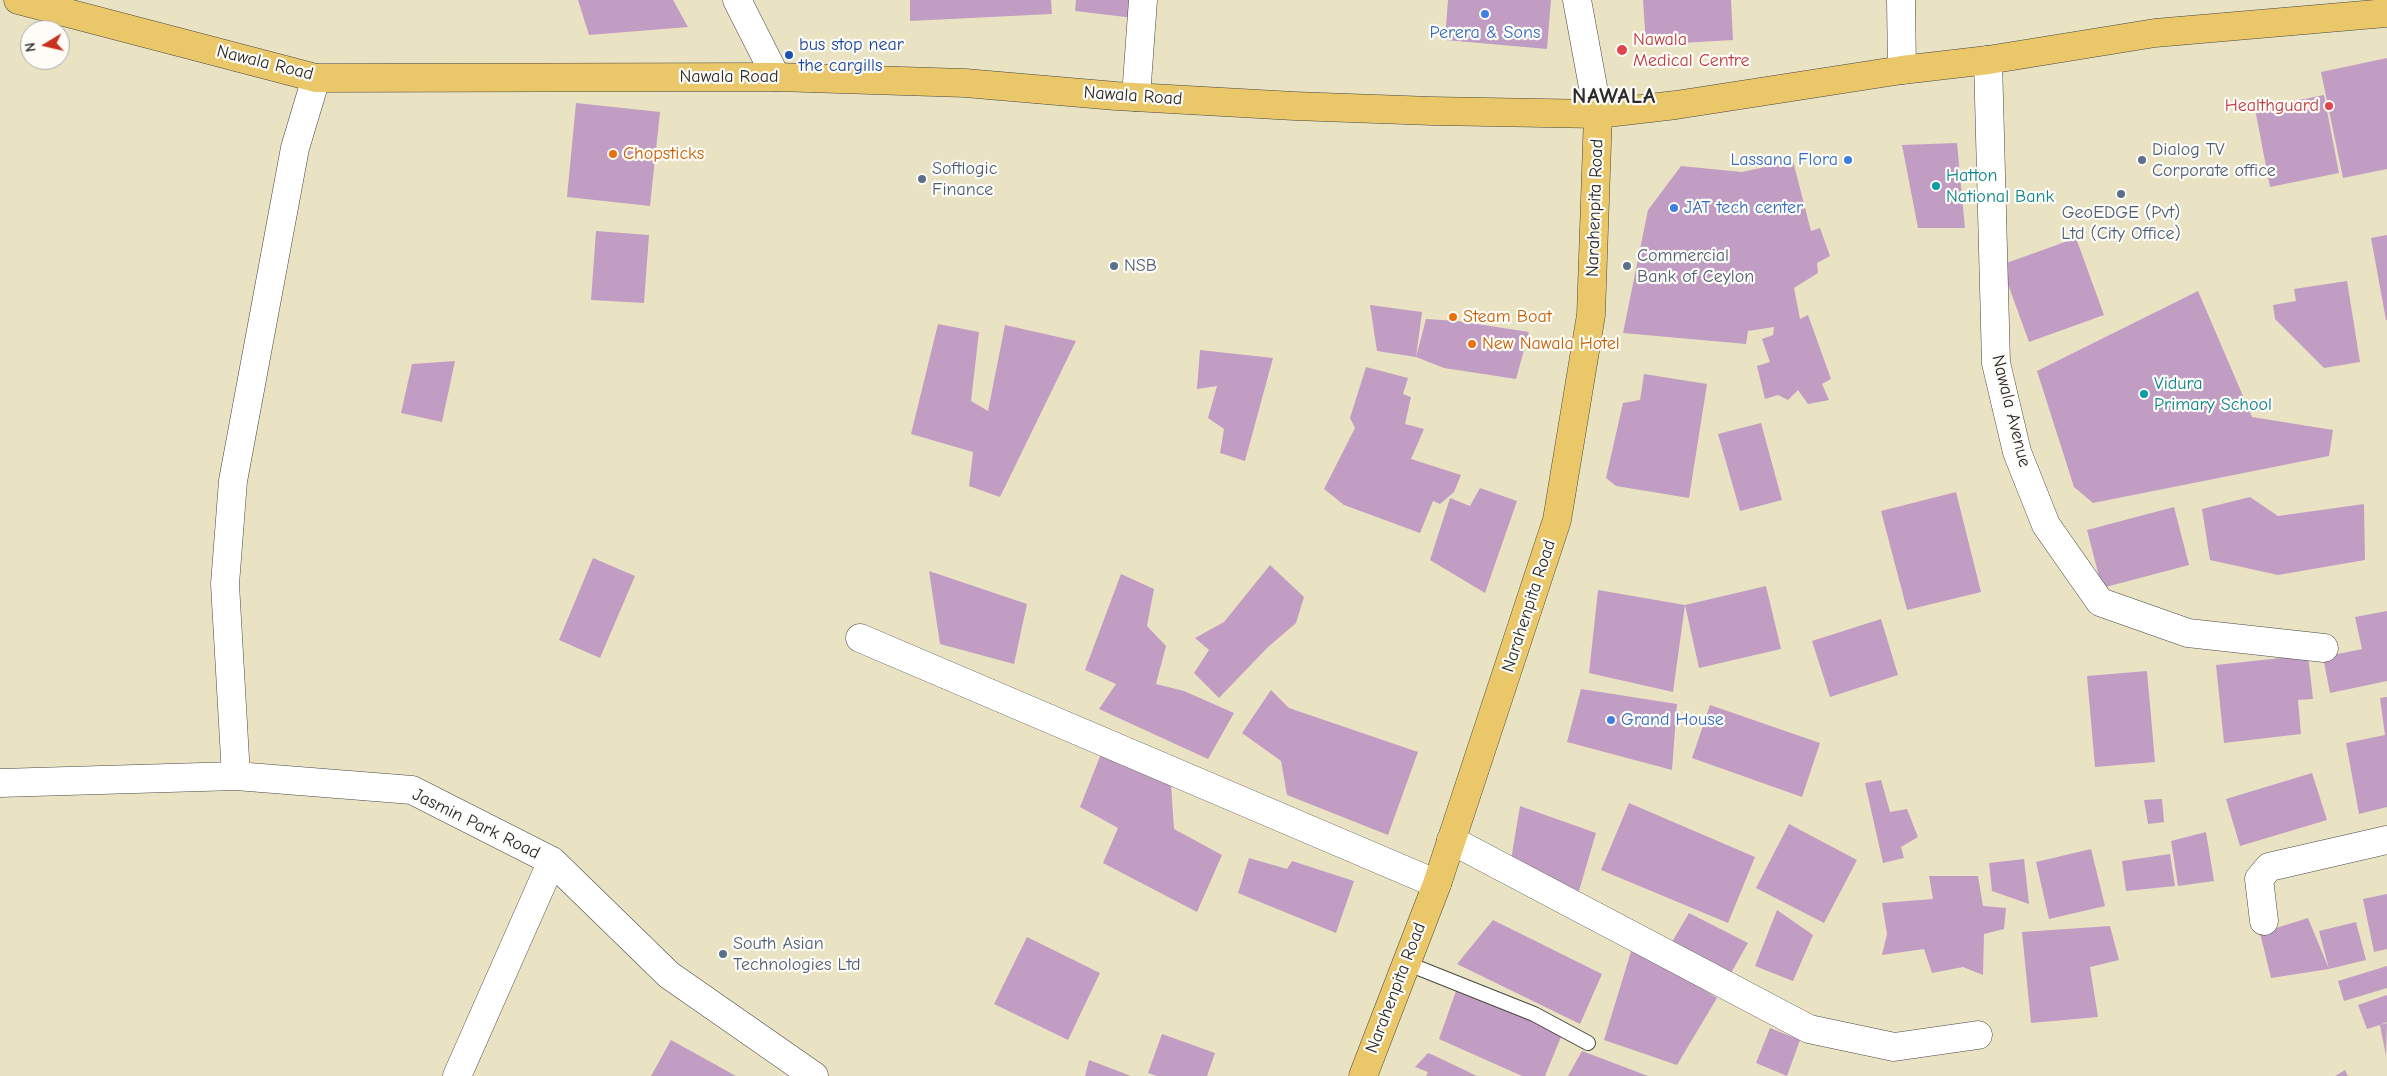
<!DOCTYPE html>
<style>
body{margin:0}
#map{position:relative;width:2387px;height:1076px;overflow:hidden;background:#eae3c3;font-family:"Comic Neue",sans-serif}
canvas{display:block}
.north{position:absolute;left:20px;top:20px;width:50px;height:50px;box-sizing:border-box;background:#fdfcf7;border:1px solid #a9a8a5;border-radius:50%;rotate:261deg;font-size:14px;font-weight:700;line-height:20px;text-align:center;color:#2b2b2b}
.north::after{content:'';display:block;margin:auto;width:18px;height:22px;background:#c8321e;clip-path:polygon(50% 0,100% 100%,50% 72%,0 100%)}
</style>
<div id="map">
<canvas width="2387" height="1076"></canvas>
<div class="north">N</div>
</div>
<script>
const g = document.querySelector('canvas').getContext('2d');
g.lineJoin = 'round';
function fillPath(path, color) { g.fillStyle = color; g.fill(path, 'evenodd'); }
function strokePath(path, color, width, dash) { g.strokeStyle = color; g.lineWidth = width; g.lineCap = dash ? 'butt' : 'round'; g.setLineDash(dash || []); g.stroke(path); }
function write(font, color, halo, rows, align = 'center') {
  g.font = font + ' "Comic Neue",sans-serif'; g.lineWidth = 4.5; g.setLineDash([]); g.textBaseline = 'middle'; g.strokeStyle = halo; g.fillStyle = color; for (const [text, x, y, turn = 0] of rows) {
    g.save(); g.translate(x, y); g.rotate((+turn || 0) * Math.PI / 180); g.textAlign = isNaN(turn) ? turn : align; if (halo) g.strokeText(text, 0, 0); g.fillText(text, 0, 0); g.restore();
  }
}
fillPath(new Path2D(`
 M 578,0 L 673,0 L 688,27 L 589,35 Z
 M 910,0 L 1051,0 L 1052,14 L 910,21 Z
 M 1076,0 L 1136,0 L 1134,18 L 1075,11 Z
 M 1448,0 L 1551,0 L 1547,49 L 1445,40 Z
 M 1643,0 L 1731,0 L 1733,40 L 1646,45 Z
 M 2387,58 L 2387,169 L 2343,178 L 2321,72 Z
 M 2324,95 L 2339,173 L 2270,187 L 2255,109 Z
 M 576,103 L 660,112 L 650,206 L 567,197 Z
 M 1957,143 L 1965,228 L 1918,228 L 1902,145 Z
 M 1793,161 L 1811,231 L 1820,228 L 1830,256 L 1817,263 L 1818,273 L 1794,288 L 1800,319 L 1808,315 L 1831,379 L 1822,384 L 1829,400 L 1808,404 L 1798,390 L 1788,400 L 1778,395 L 1765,399 L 1757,366 L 1770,362 L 1762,339 L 1773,335 L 1774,327 L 1748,331 L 1746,344 L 1623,333 L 1648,210 L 1681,166 L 1742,172 Z
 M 596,231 L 649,235 L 644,303 L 591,300 Z
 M 2387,235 L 2387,320 L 2386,320 L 2371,238 Z
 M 2076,238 L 2104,315 L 2029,342 L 2001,265 Z
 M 2347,281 L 2360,362 L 2324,368 L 2275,319 L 2273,305 L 2296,301 L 2294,289 Z
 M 2198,291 L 2252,417 L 2333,430 L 2329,456 L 2093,503 L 2074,487 L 2037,371 Z
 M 1370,305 L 1422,312 L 1416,357 L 1426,319 L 1458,321 L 1529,332 L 1516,379 L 1444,368 L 1416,357 L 1377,351 Z
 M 938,324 L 979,332 L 971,401 L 988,411 L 1005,325 L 1076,341 L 1000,497 L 969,486 L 973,452 L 911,434 Z
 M 1200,350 L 1273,358 L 1245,461 L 1220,453 L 1224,429 L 1208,418 L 1217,386 L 1197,389 Z
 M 455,361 L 442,422 L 401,413 L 412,364 Z
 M 1366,367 L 1408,378 L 1403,394 L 1411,397 L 1405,424 L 1424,429 L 1411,459 L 1461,475 L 1454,492 L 1440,504 L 1433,501 L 1420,533 L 1344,505 L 1324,489 L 1355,428 L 1350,418 Z
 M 1644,374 L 1707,384 L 1689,498 L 1616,486 L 1606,478 L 1623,403 L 1640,400 Z
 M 1761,423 L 1782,500 L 1740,511 L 1718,434 Z
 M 1480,488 L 1517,501 L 1485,593 L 1430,560 L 1450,498 L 1470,506 Z
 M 1956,492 L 1981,592 L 1907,610 L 1881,511 Z
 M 2250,497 L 2278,516 L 2364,504 L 2365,560 L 2278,575 L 2210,560 L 2202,509 Z
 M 2174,507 L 2189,565 L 2102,588 L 2087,530 Z
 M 593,558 L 635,576 L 600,658 L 559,640 Z
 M 1270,565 L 1304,597 L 1296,623 L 1268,647 L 1219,698 L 1194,673 L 1209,650 L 1195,638 L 1224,622 Z
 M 929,571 L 1027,604 L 1014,664 L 940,644 Z
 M 1121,574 L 1154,589 L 1147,626 L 1166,646 L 1156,684 L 1184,691 L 1234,713 L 1208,759 L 1099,709 L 1116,684 L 1085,670 Z
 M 1766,586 L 1781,649 L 1699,668 L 1685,605 Z
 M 1598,590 L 1685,605 L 1673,692 L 1589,673 Z
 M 2387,611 L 2387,681 L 2330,693 L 2323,657 L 2362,649 L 2355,617 Z
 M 1881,619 L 1898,675 L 1830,697 L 1812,641 Z
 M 2308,655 L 2313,699 L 2298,700 L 2301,734 L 2224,743 L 2216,665 Z
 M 2147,671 L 2155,762 L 2095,767 L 2087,676 Z
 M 1581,689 L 1677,704 L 1672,770 L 1567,742 Z
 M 1271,690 L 1289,708 L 1418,752 L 1388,835 L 1287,795 L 1281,761 L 1242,733 Z
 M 2387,697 L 2387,807 L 2359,814 L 2346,743 L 2385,735 L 2380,698 Z
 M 1710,705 L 1820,743 L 1802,797 L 1692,758 Z
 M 1101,754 L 1171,784 L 1174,829 L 1222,855 L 1197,912 L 1103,863 L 1118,828 L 1080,807 Z
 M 2312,773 L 2327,820 L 2240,846 L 2226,799 Z
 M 1881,780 L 1890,812 L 1907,809 L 1918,837 L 1901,847 L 1904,858 L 1883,863 L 1865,783 Z
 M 2162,799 L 2164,822 L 2148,824 L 2144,800 Z
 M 1629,803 L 1755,857 L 1728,923 L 1601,870 Z
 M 1520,806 L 1596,833 L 1579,891 L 1510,866 Z
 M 1789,824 L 1857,860 L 1824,923 L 1756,888 Z
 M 2206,832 L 2214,881 L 2178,886 L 2171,841 Z
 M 2091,849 L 2105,906 L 2049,919 L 2036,862 Z
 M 2170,854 L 2175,886 L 2126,891 L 2122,861 Z
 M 1249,858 L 1287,869 L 1292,861 L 1354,881 L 1336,933 L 1238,893 Z
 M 2024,859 L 2029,904 L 1992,891 L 1989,863 Z
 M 1929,876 L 1978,876 L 1983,906 L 2006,908 L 2004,929 L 1984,934 L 1983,975 L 1963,967 L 1932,973 L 1924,949 L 1882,955 L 1887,934 L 1882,903 L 1933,899 Z
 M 2387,894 L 2387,949 L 2374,952 L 2363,899 Z
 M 1777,910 L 1813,935 L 1793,981 L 1755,966 Z
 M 1689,913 L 1748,943 L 1731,973 L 1672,942 Z
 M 2308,918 L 2329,969 L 2271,978 L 2260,933 Z
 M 1493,920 L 1602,974 L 1580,1024 L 1457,964 Z
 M 2356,922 L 2366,960 L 2329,969 L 2319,931 Z
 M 2110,926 L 2119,960 L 2090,967 L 2098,1017 L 2031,1023 L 2022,932 Z
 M 1027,937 L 1100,973 L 1068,1040 L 994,1004 Z
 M 1633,945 L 1717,998 L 1677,1065 L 1604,1040 Z
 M 2387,966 L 2387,988 L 2344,1001 L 2338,981 Z
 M 1456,991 L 1563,1032 L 1545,1076 L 1522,1076 L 1439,1039 Z
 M 2387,995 L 2387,1022 L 2380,1025 L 2387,1023 L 2386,1056 L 2380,1025 L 2367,1029 L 2358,1005 Z
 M 1770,1028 L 1800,1040 L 1787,1076 L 1756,1063 Z
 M 1162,1034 L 1215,1053 L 1207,1076 L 1157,1076 L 1148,1073 Z
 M 671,1040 L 736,1076 L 651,1076 Z
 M 1582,1051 L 1648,1076 L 1568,1076 Z
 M 1428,1053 L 1433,1055 L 1477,1076 L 1426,1076 L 1428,1072 L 1415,1067 Z
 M 1089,1060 L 1131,1076 L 1085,1076 Z
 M 2345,1070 L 2348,1076 L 2335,1076 Z`), '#c29dc3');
const lane = new Path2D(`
 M 1406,963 L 1534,1014 L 1588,1043`);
const street = new Path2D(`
 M 737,0 L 776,77
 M 1577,0 L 1598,114
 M 1901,0 L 1902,70
 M 1988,60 L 1996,363 L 2017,452 L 2046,525 L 2100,602 L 2188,633 L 2324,648
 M 1136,97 L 1143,0
 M 860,638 L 1437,884
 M 236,776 L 225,584 L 233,481 L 295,148 L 316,78
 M 0,783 L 236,776 L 412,790 L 552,861 L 669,975 L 814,1076
 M 1451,840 L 1809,1029 L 1894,1047 L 1978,1035
 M 2264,921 L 2259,879 L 2269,867 L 2387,840
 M 457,1076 L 552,861`);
const primary = new Path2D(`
 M 18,0 L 316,78 L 776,77 L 965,83 L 1116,96 L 1294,106 L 1432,111 L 1598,114 L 1676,105 L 1902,70 L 1988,60 L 2155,33 L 2387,13
 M 1363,1076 L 1437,884 L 1557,520 L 1591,315 L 1598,114`);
strokePath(lane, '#484742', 16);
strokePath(street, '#484742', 29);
strokePath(primary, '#484742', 29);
strokePath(lane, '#fff', 14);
strokePath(street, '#fff', 28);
strokePath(primary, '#eac769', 28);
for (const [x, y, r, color] of [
 [1485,14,5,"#3f7fe0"],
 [1622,50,6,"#e0444e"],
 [789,55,5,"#1a4fb4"],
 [2329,106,5,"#e0444e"],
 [613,154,5,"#e8710a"],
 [1848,160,5,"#3f7fe0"],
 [2142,160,5,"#5c6f8a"],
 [922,179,5,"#5c6f8a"],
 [1936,186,5,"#0f9aa8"],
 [2121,194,5,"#5c6f8a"],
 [1674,208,5,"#3f7fe0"],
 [1114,266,5,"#5c6f8a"],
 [1627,266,5,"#5c6f8a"],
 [1453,317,5,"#e8710a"],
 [1472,344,5,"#e8710a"],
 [2144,394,5,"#0f9aa8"],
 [1611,720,5,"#3f7fe0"],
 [723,954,5,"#5c6f8a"]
]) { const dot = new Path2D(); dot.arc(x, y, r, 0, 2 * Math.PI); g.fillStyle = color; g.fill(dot); strokePath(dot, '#fdfcf7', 2); }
write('18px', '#366cbe', '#fdfcf7', [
 ["Perera & Sons",1485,33,"center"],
 ["Lassana Flora",1838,160,"right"],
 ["JAT tech center",1684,208],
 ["Grand House",1621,720]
], 'left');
write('18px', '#be3a42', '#fdfcf7', [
 ["Nawala",1633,40],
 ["Medical Centre",1633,61],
 ["Healthguard",2319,106,"right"]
], 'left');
write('18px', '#164399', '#fdfcf7', [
 ["bus stop near",799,45],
 ["the cargills",799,66]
], 'left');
write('18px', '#2b2b2b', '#fdfcf7', [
 ["Nawala Road",265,63,14],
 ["Nawala Road",729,77],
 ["Nawala Road",1133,96,4],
 ["Narahenpita Road",1595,208,-88],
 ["Nawala Avenue",2011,411,76],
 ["Narahenpita Road",1529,606,-72],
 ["Jasmin Park Road",476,824,26],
 ["Narahenpita Road",1396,988,-69]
]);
write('18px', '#4e5e75', '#fdfcf7', [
 ["Dialog TV",2152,150],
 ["Corporate office",2152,171],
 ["Softlogic",932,169],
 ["Finance",932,190],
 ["GeoEDGE (Pvt)",2121,213,"center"],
 ["Ltd (City Office)",2121,234,"center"],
 ["Commercial",1637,256],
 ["Bank of Ceylon",1637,277],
 ["NSB",1124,266],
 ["South Asian",733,944],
 ["Technologies Ltd",733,965]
], 'left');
write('18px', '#c56008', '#fdfcf7', [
 ["Chopsticks",623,154],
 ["Steam Boat",1463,317],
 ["New Nawala Hotel",1482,344]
], 'left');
write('18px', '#0d838f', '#fdfcf7', [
 ["Hatton",1946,176],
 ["National Bank",1946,197],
 ["Vidura",2154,384],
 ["Primary School",2154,405]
], 'left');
g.letterSpacing = '1px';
write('bold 22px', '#2b2b2b', '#fdfcf7', [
 ["NAWALA",1614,97]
]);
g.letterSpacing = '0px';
</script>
